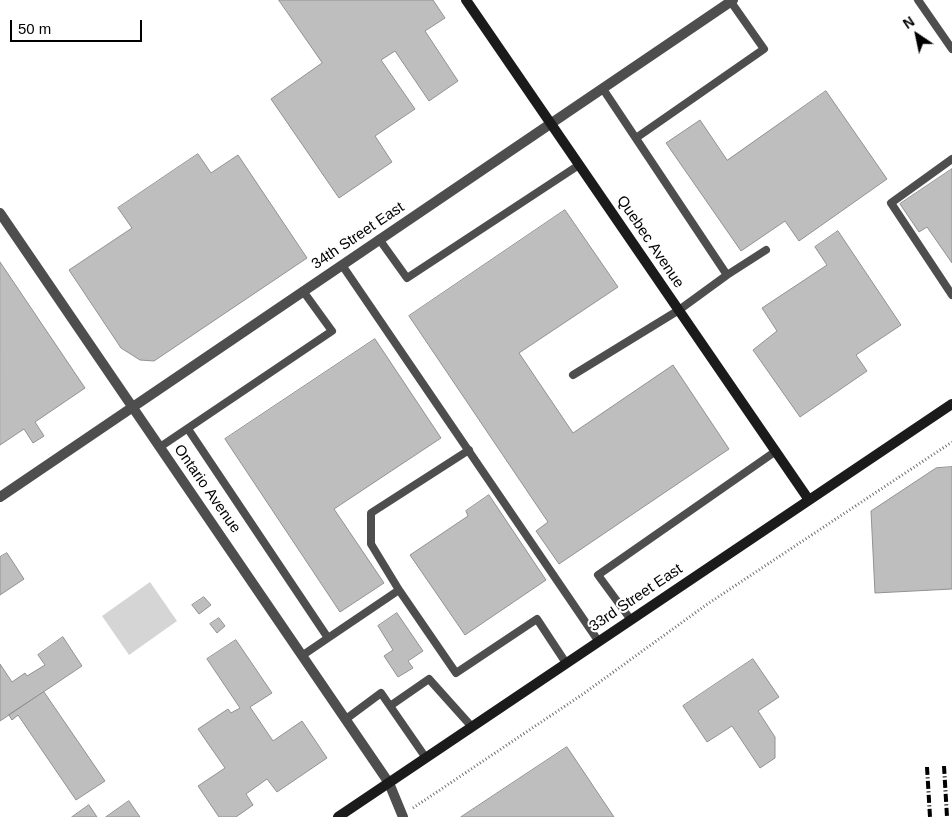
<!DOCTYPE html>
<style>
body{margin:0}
#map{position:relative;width:952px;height:817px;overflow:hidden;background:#fff;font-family:Arial,sans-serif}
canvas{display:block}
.north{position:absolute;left:892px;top:10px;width:50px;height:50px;-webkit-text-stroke:4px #fff;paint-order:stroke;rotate:326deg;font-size:14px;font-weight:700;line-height:20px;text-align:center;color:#000}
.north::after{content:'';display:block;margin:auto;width:18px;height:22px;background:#000;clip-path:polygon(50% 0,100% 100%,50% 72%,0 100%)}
.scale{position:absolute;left:10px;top:20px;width:132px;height:22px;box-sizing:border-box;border:2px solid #000;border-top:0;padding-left:6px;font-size:15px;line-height:18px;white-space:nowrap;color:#000;-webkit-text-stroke:4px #fff;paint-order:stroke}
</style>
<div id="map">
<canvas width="952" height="817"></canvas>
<div class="north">N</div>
<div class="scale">50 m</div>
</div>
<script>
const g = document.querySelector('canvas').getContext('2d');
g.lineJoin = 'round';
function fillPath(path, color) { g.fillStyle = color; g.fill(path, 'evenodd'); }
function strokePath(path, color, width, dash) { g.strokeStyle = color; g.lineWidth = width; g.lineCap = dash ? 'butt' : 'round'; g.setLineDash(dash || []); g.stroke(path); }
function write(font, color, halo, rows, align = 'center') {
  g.font = font + ' Arial,sans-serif'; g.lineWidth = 4; g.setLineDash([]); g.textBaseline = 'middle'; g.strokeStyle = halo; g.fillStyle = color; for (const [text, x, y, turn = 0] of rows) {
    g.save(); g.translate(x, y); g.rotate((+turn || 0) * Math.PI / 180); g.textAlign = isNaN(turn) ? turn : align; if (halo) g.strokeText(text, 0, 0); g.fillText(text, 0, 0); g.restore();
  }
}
fillPath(new Path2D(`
 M 150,582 L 177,621 L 129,655 L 102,616 Z`), '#d5d5d5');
const building = new Path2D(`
 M 279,0 L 433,0 L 445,18 L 425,31 L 458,81 L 429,101 L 395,51 L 381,60 L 415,109 L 375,136 L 392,162 L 339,198 L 271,99 L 322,63 Z
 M 826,91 L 887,179 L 799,241 L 785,221 L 741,251 L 666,143 L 700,120 L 727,160 Z
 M 198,154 L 211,173 L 238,155 L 307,258 L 154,361 L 140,360 L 121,348 L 69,270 L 132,228 L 118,208 Z
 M 952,169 L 952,263 L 927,227 L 919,232 L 900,204 Z
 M 565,210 L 618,287 L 519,353 L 573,433 L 673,365 L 729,449 L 559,564 L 536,531 L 548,522 L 409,316 Z
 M 838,231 L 901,325 L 856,355 L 867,371 L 800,417 L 753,350 L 777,331 L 762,308 L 827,265 L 815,247 Z
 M 0,262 L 85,388 L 35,422 L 44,436 L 33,443 L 24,429 L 0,445 Z
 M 375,339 L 441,438 L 334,509 L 384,583 L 340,612 L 225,439 Z
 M 952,467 L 952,589 L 875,593 L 871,511 L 936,468 Z
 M 489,495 L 546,580 L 465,635 L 410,555 L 468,516 L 466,511 Z
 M 7,553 L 24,579 L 0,595 L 0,557 Z
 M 204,597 L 211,605 L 199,614 L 192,605 Z
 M 397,613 L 423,651 L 408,661 L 413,668 L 398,677 L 384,656 L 393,650 L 378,626 Z
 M 219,618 L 225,626 L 217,633 L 210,624 Z
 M 63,637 L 82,666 L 0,721 L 0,664 L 12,682 L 25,673 L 27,676 L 45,665 L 38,655 Z
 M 236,640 L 272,693 L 250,707 L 273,741 L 302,721 L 327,758 L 277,792 L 267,779 L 246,794 L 253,805 L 236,817 L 219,817 L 198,786 L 225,768 L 198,729 L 228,709 L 231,713 L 240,708 L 207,659 Z
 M 753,659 L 779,697 L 758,711 L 775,737 L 775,758 L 760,768 L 732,726 L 707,742 L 683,706 Z
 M 44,692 L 105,781 L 76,800 L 18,715 L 12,720 L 9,715 Z
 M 567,747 L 614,817 L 461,817 Z
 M 129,801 L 140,817 L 106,817 Z
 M 89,805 L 97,817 L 72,817 Z`);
fillPath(building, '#bebebe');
strokePath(building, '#929292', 1);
strokePath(new Path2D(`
 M 413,808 L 583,694 L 706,605 L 952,442`), '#707070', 3, [1, 2.5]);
strokePath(new Path2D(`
 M 918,0 L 952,49
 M 636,138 L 764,49 L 731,2
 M 952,159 L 891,203 L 952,295
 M 379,239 L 407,278 L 579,165
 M 342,265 L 599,642
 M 727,275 L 766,250
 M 573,375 L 679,310 L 727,275 L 603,89
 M 188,429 L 328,638 L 303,655
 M 160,447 L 332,331 L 303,291
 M 399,590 L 456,673 L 537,619 L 566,663
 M 631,620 L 598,575 L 776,451
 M 328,638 L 399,590 L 371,544 L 371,513 L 469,450
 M 390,706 L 429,679 L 472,727
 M 346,719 L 381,693 L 426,758`), '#4e4e4e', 8);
strokePath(new Path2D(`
 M 0,213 L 389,783 L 403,817
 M 0,497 L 733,0`), '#4e4e4e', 10);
strokePath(new Path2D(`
 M 466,0 L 809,500
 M 338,817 L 952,404`), '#1b1b1b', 10);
strokePath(new Path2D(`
 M 944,766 L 947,817
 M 927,767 L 930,817`), '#000', 4, [8, 2.5, 1, 2.5]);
write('15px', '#000', '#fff', [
 ["34th Street East",358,236,-34],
 ["Quebec Avenue",650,242,56],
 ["Ontario Avenue",207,489,55],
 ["33rd Street East",636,598,-34]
]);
</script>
